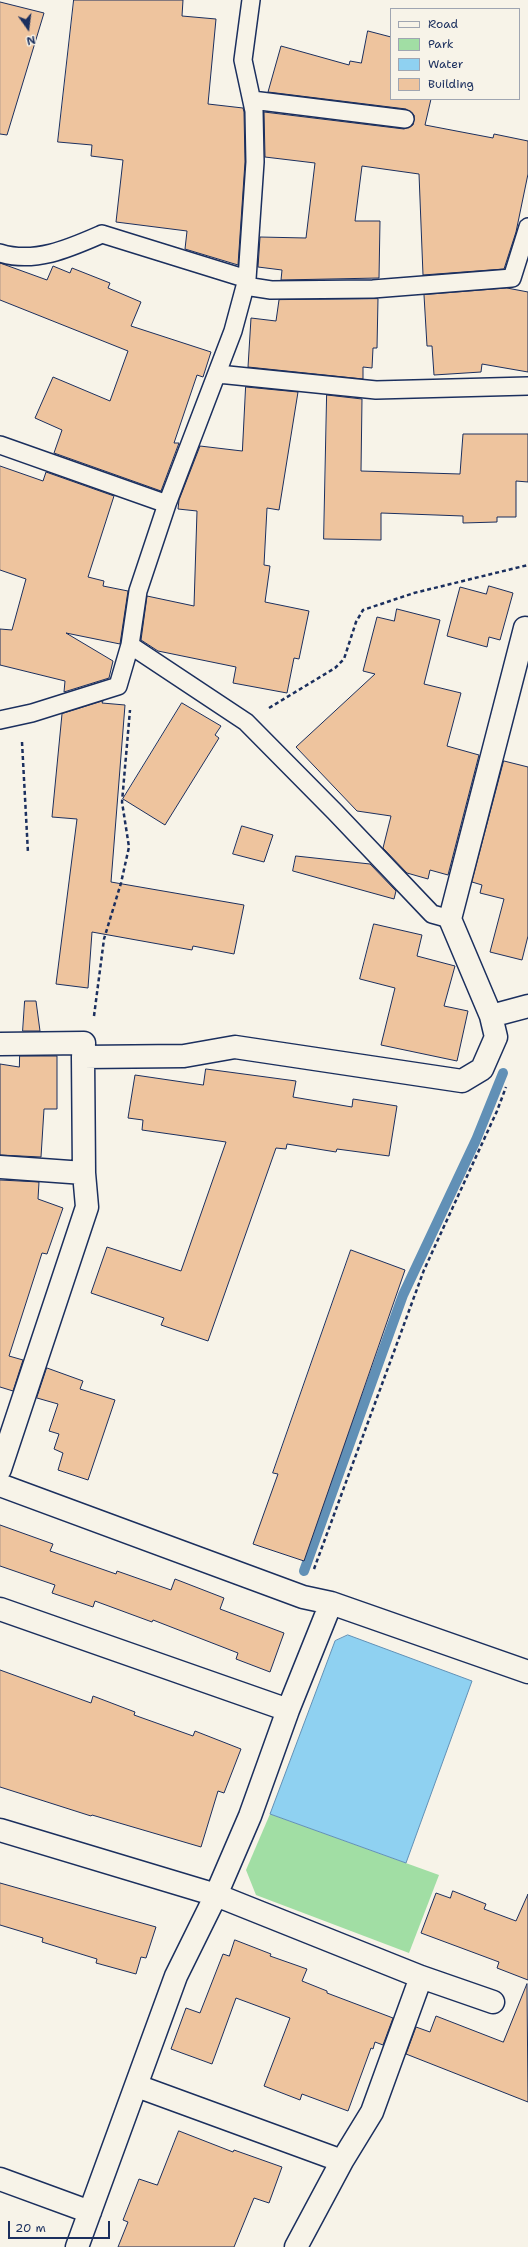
<!DOCTYPE html>
<style>
body{margin:0}
#map{position:relative;width:528px;height:2247px;overflow:hidden;background:#f7f3e8;font-family:"Shantell Sans",sans-serif}
canvas{display:block}
.legend{position:absolute;left:390px;top:8px;width:130px;height:92px;box-sizing:border-box;background:#f7f3e8;border:1px solid #9fa5b1;margin:0;padding:5px 7px;list-style:none;font-size:12px;color:#1b2f5e}
.legend li{display:flex;align-items:center;gap:8px;height:20px}
.legend b{width:20px;border:1px solid #9fa5b1}
.north{position:absolute;left:8px;top:8px;width:40px;height:40px;-webkit-text-stroke:3px #f7f3e8;paint-order:stroke;rotate:166deg;font-size:11px;font-weight:700;line-height:16px;text-align:center;color:#1b2f5e}
.north::after{content:'';display:block;margin:auto;width:14px;height:18px;background:#1b2f5e;clip-path:polygon(50% 0,100% 100%,50% 72%,0 100%)}
.scale{position:absolute;left:8px;top:2221px;width:102px;height:18px;box-sizing:border-box;border:2px solid #1b2f5e;border-top:0;padding-left:5px;font-size:12px;line-height:14px;white-space:nowrap;color:#1b2f5e;-webkit-text-stroke:3px #f7f3e8;paint-order:stroke}
</style>
<div id="map">
<canvas width="528" height="2247"></canvas>
<ul class="legend">
<li><b style="height:5px;background:#f7f3e8"></b>Road</li>
<li><b style="height:11px;background:#a1dea4"></b>Park</li>
<li><b style="height:11px;background:#8fd1f1"></b>Water</li>
<li><b style="height:11px;background:#eec49e"></b>Building</li>
</ul>
<div class="north">N</div>
<div class="scale">20 m</div>
</div>
<script>
const g = document.querySelector('canvas').getContext('2d');
g.lineJoin = 'round';
function fillPath(path, color) { g.fillStyle = color; g.fill(path, 'evenodd'); }
function strokePath(path, color, width, dash) { g.strokeStyle = color; g.lineWidth = width; g.lineCap = dash ? 'butt' : 'round'; g.setLineDash(dash || []); g.stroke(path); }
fillPath(new Path2D(`
 M 270,1814 L 439,1875 L 409,1953 L 256,1895 L 246,1870 Z`), '#a1dea4');
const water = new Path2D(`
 M 348,1635 L 472,1681 L 406,1863 L 270,1814 L 335,1641 Z`);
fillPath(water, '#8fd1f1');
strokePath(water, '#6190b6', 1);
strokePath(new Path2D(`
 M 304,1571 L 403,1295 L 476,1140 L 503,1073`), '#6190b6', 10);
const building = new Path2D(`
 M 74,0 L 183,0 L 182,16 L 216,19 L 208,104 L 243,108 L 244,112 L 245,162 L 238,265 L 185,249 L 187,231 L 116,222 L 123,160 L 91,156 L 92,145 L 58,142 Z
 M 0,2 L 44,13 L 7,135 L 0,134 Z
 M 368,31 L 391,37 L 391,99 L 431,99 L 425,125 L 493,138 L 494,134 L 528,141 L 528,174 L 516,232 L 504,269 L 423,275 L 419,174 L 362,166 L 355,221 L 380,221 L 379,278 L 281,280 L 282,270 L 258,267 L 260,237 L 306,238 L 315,163 L 265,157 L 264,112 L 404,129 L 413,125 L 414,115 L 406,109 L 268,92 L 281,46 L 349,65 L 350,61 L 361,63 Z
 M 0,263 L 47,280 L 53,266 L 70,273 L 72,268 L 110,283 L 108,288 L 141,302 L 131,326 L 211,352 L 203,377 L 197,375 L 174,443 L 179,443 L 161,491 L 54,453 L 62,430 L 35,418 L 53,377 L 110,401 L 128,351 L 0,300 Z
 M 507,288 L 528,292 L 528,372 L 482,364 L 481,372 L 434,375 L 432,346 L 427,346 L 424,295 Z
 M 378,299 L 377,348 L 373,348 L 372,368 L 363,367 L 363,379 L 248,367 L 251,318 L 276,321 L 279,300 Z
 M 246,387 L 298,392 L 279,510 L 267,508 L 264,565 L 270,566 L 265,602 L 309,611 L 299,659 L 294,658 L 287,693 L 233,683 L 236,667 L 158,651 L 141,640 L 147,596 L 194,606 L 197,511 L 178,509 L 179,500 L 200,446 L 242,451 Z
 M 327,395 L 362,399 L 361,471 L 460,474 L 463,434 L 528,434 L 528,482 L 516,481 L 516,517 L 497,517 L 497,522 L 463,523 L 463,516 L 381,513 L 381,540 L 324,539 Z
 M 0,466 L 43,481 L 46,472 L 114,496 L 88,577 L 104,581 L 103,586 L 128,591 L 120,644 L 66,633 L 113,661 L 109,678 L 64,692 L 65,681 L 0,665 L 0,629 L 12,630 L 26,579 L 0,570 Z
 M 489,586 L 513,593 L 500,640 L 489,637 L 487,647 L 447,636 L 460,587 L 486,594 Z
 M 397,609 L 440,620 L 424,684 L 461,693 L 447,746 L 479,755 L 448,875 L 430,870 L 428,879 L 407,873 L 383,848 L 391,816 L 357,811 L 296,747 L 375,674 L 363,671 L 377,617 L 394,621 Z
 M 103,701 L 102,703 L 125,705 L 111,882 L 244,905 L 234,954 L 193,946 L 192,950 L 92,932 L 88,988 L 56,984 L 77,819 L 52,817 L 62,714 Z
 M 182,703 L 221,726 L 215,735 L 219,738 L 165,825 L 123,799 Z
 M 504,761 L 528,767 L 528,936 L 522,960 L 490,952 L 504,899 L 480,893 L 482,885 L 472,882 Z
 M 242,826 L 273,835 L 264,862 L 233,854 Z
 M 296,856 L 370,864 L 396,891 L 394,899 L 293,871 Z
 M 374,924 L 422,935 L 417,956 L 455,966 L 444,1006 L 468,1011 L 457,1061 L 381,1045 L 395,988 L 360,979 Z
 M 25,1001 L 36,1001 L 40,1031 L 23,1031 Z
 M 20,1056 L 57,1056 L 57,1109 L 44,1109 L 41,1157 L 0,1155 L 0,1064 L 19,1067 Z
 M 206,1069 L 296,1081 L 293,1097 L 352,1107 L 353,1099 L 397,1106 L 389,1156 L 337,1149 L 336,1152 L 287,1144 L 286,1149 L 276,1148 L 208,1341 L 161,1325 L 164,1318 L 91,1293 L 107,1247 L 181,1271 L 226,1142 L 142,1130 L 143,1120 L 128,1118 L 135,1075 L 203,1085 Z
 M 0,1180 L 39,1182 L 38,1199 L 63,1208 L 47,1254 L 42,1253 L 9,1356 L 23,1360 L 13,1391 L 0,1387 Z
 M 351,1250 L 405,1270 L 304,1561 L 253,1544 L 278,1474 L 273,1473 Z
 M 47,1368 L 83,1381 L 80,1389 L 115,1400 L 88,1480 L 58,1470 L 63,1453 L 54,1449 L 59,1434 L 49,1431 L 58,1404 L 37,1398 Z
 M 0,1525 L 53,1544 L 50,1551 L 116,1574 L 117,1571 L 171,1590 L 175,1579 L 224,1598 L 220,1609 L 284,1633 L 270,1672 L 236,1659 L 238,1653 L 153,1620 L 152,1622 L 95,1601 L 93,1607 L 52,1593 L 55,1585 L 0,1566 Z
 M 0,1670 L 91,1703 L 93,1696 L 135,1712 L 134,1715 L 193,1736 L 195,1731 L 241,1749 L 224,1793 L 218,1791 L 201,1847 L 92,1815 L 91,1816 L 0,1787 Z
 M 0,1883 L 156,1927 L 146,1958 L 141,1957 L 136,1974 L 96,1963 L 97,1959 L 42,1942 L 43,1938 L 0,1925 Z
 M 453,1891 L 486,1904 L 484,1909 L 516,1921 L 528,1894 L 528,1980 L 497,1968 L 499,1962 L 421,1933 L 436,1893 L 450,1898 Z
 M 235,1940 L 271,1954 L 270,1956 L 307,1969 L 302,1981 L 327,1991 L 327,1993 L 393,2018 L 383,2045 L 375,2042 L 373,2049 L 371,2048 L 348,2111 L 302,2094 L 300,2100 L 264,2086 L 290,2018 L 236,1998 L 212,2064 L 171,2049 L 186,2008 L 200,2013 L 223,1954 L 229,1956 Z
 M 527,1984 L 528,2102 L 406,2054 L 416,2027 L 430,2032 L 436,2016 L 503,2042 Z
 M 179,2131 L 233,2152 L 234,2150 L 282,2167 L 269,2203 L 254,2198 L 234,2247 L 118,2247 L 128,2222 L 123,2220 L 139,2179 L 157,2185 Z`);
fillPath(building, '#eec49e');
strokePath(building, '#1b2f5e', 1);
const service = new Path2D(`
 M 252,100 L 405,119
 M 0,253 C 35,264 70,248 102,234 L 247,279
 M 245,286 L 271,290 L 373,289 L 512,278 L 528,227
 M 218,374 L 376,390 L 528,386
 M 0,445 L 167,504
 M 130,645 L 246,722 L 335,812 L 432,914 L 450,919
 M 0,720 L 32,713 L 118,686 L 130,645 L 138,591 L 167,504 L 233,331 L 247,279 L 255,162 L 254,111 L 243,60 L 251,0`);
const minor = new Path2D(`
 M 491,1016 L 528,1006
 M 0,1044 L 84,1043 L 83,1057
 M 0,1167 L 84,1173
 M 0,1469 L 87,1207 L 84,1173 L 83,1057 L 184,1056 L 235,1047 L 462,1081 L 482,1069 L 496,1037 L 491,1016 L 450,919 L 525,628
 M 0,1485 L 303,1597 L 331,1603 L 528,1672
 M 0,1609 L 288,1710
 M 0,1830 L 216,1895 L 421,1977 L 493,2002
 M 137,2086 L 342,2161
 M 0,2179 L 90,2212
 M 77,2247 L 176,1976 L 216,1895 L 250,1816 L 288,1710 L 331,1603
 M 296,2247 L 342,2161 L 372,2112 L 421,1977`);
strokePath(service, '#1b2f5e', 20);
strokePath(minor, '#1b2f5e', 25);
strokePath(new Path2D(`
 M 269,708 L 335,668 L 344,659 L 356,622 L 363,610 L 414,593 L 528,565
 M 22,742 L 28,853
 M 94,1016 L 104,939 L 121,883 L 129,847 L 122,802 L 130,710
 M 314,1569 L 424,1270 L 497,1111 L 506,1087`), '#1b2f5e', 2.5, [4, 3]);
strokePath(service, '#f7f3e8', 17);
strokePath(minor, '#f7f3e8', 22);
</script>
